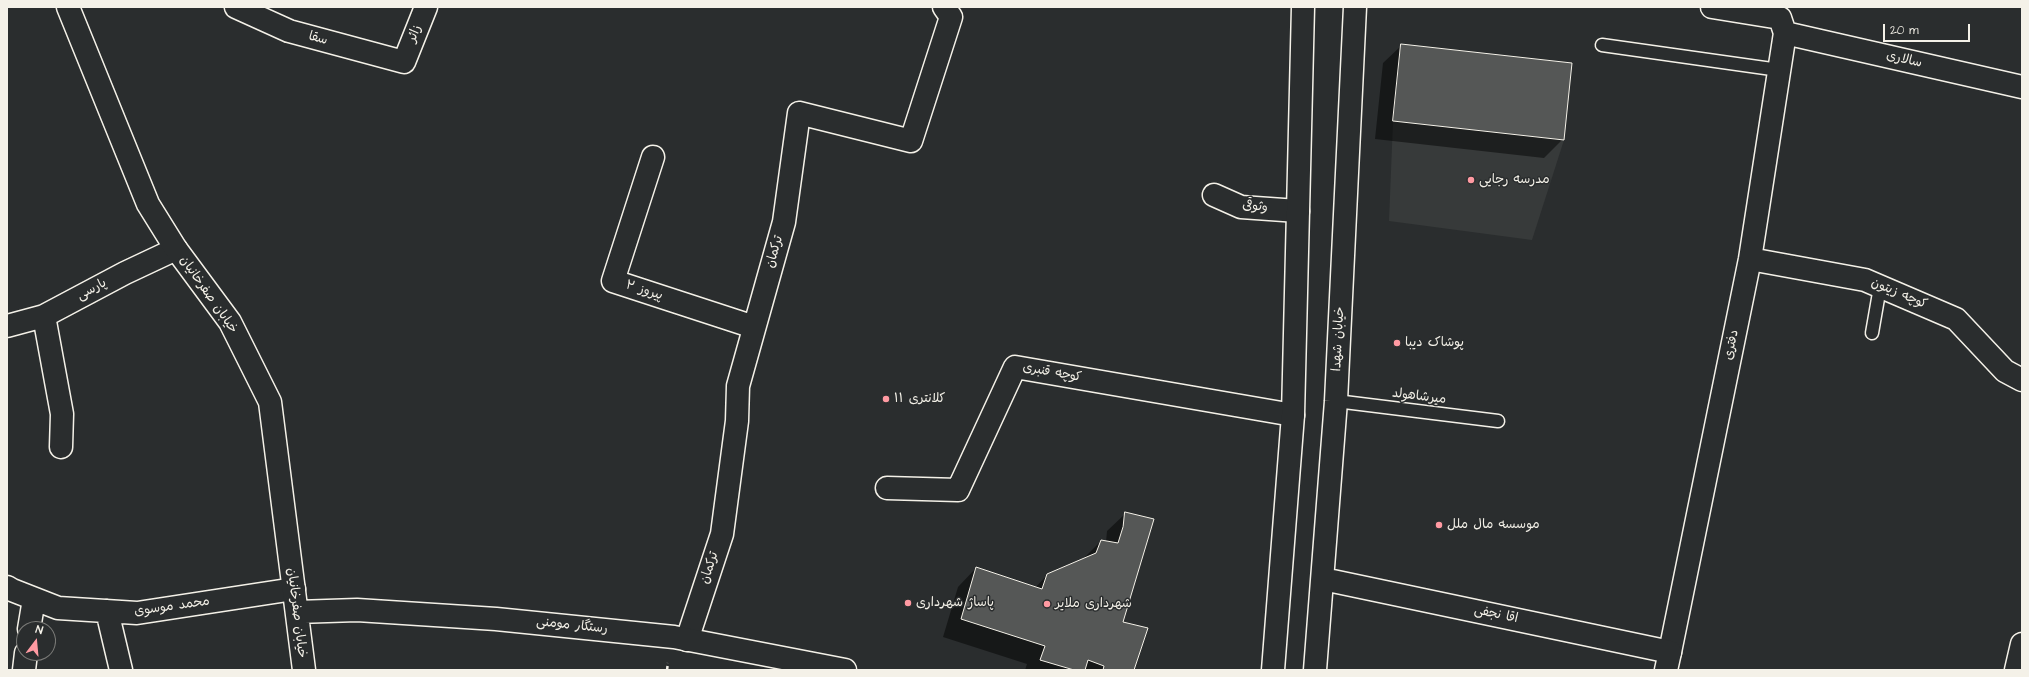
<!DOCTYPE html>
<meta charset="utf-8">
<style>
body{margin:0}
#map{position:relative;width:2029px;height:677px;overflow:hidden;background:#2a2d2e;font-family:"Architects Daughter",sans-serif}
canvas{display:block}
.frame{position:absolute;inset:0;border:8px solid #f4f1e8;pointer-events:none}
.north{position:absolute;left:16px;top:621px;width:40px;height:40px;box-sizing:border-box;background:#2a2d2e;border:1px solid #7b7b78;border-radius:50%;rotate:16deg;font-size:11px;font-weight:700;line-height:16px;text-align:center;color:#f4f1e8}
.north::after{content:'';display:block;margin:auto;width:14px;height:18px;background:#ff9aa2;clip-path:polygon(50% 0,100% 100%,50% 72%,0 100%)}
.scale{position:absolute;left:1883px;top:24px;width:87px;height:18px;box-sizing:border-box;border:2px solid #f4f1e8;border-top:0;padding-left:5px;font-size:12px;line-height:14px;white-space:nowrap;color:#f4f1e8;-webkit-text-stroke:3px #2a2d2e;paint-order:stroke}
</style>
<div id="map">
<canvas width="2029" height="677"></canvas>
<div class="frame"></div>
<div class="north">N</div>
<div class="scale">20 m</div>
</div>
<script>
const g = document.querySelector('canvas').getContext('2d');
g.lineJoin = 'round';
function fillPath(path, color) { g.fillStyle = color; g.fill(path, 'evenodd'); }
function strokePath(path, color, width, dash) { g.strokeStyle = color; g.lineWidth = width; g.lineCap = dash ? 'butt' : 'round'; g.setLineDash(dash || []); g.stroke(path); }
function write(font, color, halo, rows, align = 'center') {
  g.font = font + ' "Architects Daughter","Playpen Sans Arabic",sans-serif'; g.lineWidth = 3; g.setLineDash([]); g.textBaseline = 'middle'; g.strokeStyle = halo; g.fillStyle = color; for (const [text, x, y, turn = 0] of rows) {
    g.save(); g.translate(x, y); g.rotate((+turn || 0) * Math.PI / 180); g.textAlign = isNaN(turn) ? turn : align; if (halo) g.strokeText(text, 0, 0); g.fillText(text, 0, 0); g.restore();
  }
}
fillPath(new Path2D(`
 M 1401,44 L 1572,63 L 1564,140 L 1532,240 L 1389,221 L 1393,121 Z`), '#373a3a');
fillPath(new Path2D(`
 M 1402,45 L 1563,139 L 1544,158 L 1375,139 L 1383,63 Z
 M 1126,513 L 1121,623 L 1133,670 L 1025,670 L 1027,664 L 943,637 L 958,587 L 976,568 L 1035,588 L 1047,575 L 1083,559 L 1101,541 L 1106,542 L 1107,531 Z`), '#0007');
const building = new Path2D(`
 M 1401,44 L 1572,63 L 1564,140 L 1393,121 Z
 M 1125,512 L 1154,519 L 1123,622 L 1148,628 L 1134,670 L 1103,670 L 1104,666 L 1088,660 L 1085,670 L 1074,670 L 1040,660 L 1045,646 L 961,619 L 976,567 L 1042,589 L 1047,574 L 1096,553 L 1101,540 L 1118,543 L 1123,527 Z`);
fillPath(building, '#555756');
strokePath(building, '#f4f1e8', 1);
const lane = new Path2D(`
 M 1602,45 L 1779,70
 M 1872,333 L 1880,287
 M 1336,401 L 1498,421`);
const street = new Path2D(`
 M 236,7 L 289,31 L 404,62 L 426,7
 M 1712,7 L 1780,18
 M 1785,33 L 2022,87
 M 653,157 L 613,281 L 754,327
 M 1214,195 L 1241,207 L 1298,211
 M 1750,259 L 1865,280 L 1956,319 L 2005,371 L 2022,380
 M 44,316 L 62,414 L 61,447
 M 7,326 L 44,316 L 125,273 L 176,249
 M 887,488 L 958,490 L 1015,367 L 1293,415
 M 7,587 L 12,590 L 58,608 L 137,613 L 294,589
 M 107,611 L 121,670
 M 29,629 L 34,599
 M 687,640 L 722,534 L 737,421 L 738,386 L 784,222 L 799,113 L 911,141 L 951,17 L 944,7
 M 1670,652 L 1750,259 L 1785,33 L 1780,18
 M 24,670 L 26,653
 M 2016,670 L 2022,644`);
const secondary = new Path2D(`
 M 68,7 L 148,204 L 176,249 L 230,322 L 270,402 L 304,670
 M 1323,579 L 1670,652 L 1666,670
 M 297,612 L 357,610 L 496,619 L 674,637 L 845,670
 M 1273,670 L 1293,415 L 1303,7
 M 1315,670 L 1336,401 L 1355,7`);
strokePath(lane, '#f4f1e8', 15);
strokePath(street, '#f4f1e8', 25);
strokePath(secondary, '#f4f1e8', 25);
strokePath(new Path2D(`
 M 667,670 L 668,663`), '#f4f1e8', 2.5, [4, 3]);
strokePath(lane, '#2a2d2e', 12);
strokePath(street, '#2a2d2e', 22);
strokePath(secondary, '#2a2d2e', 22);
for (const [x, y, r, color] of [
 [1471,180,4,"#ff9aa2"],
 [1397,343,4,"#ff9aa2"],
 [886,399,4,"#ff9aa2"],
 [1439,525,4,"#ff9aa2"],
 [908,603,4,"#ff9aa2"],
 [1047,604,4,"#ff9aa2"]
]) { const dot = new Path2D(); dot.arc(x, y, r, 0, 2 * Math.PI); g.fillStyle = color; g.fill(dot); strokePath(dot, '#2a2d2e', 1.5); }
write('13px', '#f4f1e8', '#2a2d2e', [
 ["زائر",415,34,-68],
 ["سقا",318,39,15],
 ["سالاری",1904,60,13],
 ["وثوقی",1255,207,6],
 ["ترکمان",775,252,-74],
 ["پارسی",92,290,-28],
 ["پیروز ۲",644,291,18],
 ["کوچه زیتون",1899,294,23],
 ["خیابان صفرخانیان",208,295,55],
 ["خیابان شهدا",1339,339,-87],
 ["دفتری",1732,345,-78],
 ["کوچه قنبری",1052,373,10],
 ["میرشاهولد",1419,397,7],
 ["ترکمان",710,568,-72],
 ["محمد موسوی",172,607,-8],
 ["خیابان صفرخانیان",296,613,83],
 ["اقا نجفی",1496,615,12],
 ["رستگار مومنی",572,626,6]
]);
write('13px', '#f4f1e8', '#2a2d2e', [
 ["مدرسه رجایی",1479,180],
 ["پوشاک دیبا",1405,343],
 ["کلانتری ۱۱",894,399],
 ["موسسه مال ملل",1447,525],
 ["پاساژ شهرداری",916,603],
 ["شهرداری ملایر",1055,604]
], 'left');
</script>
